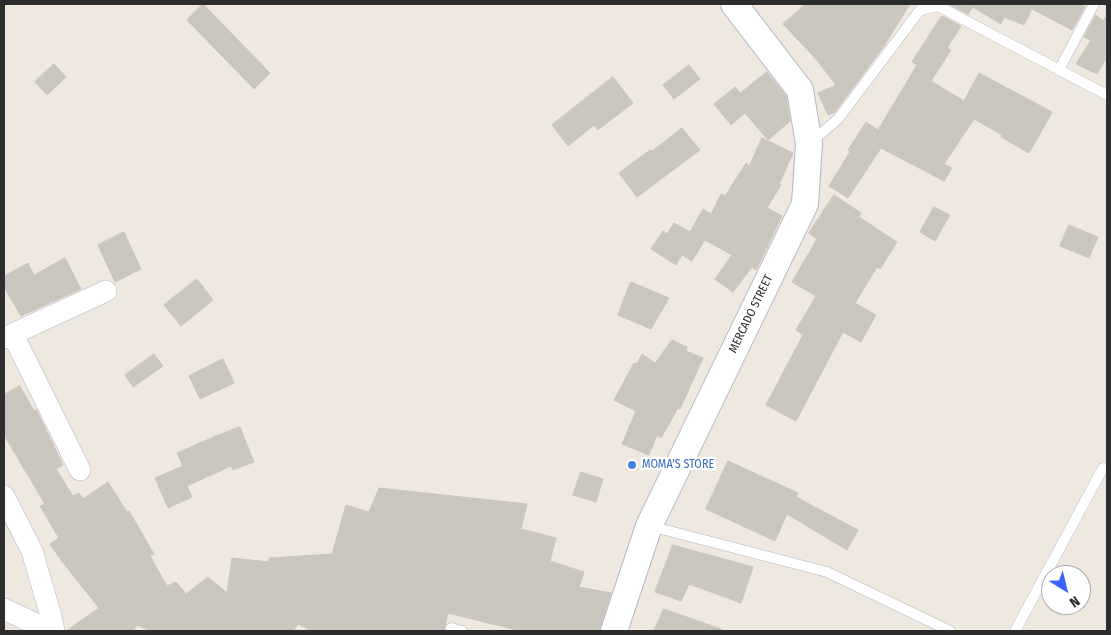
<!DOCTYPE html>
<style>
body{margin:0}
#map{position:relative;width:1111px;height:635px;overflow:hidden;background:#efe8df;font-family:"Fira Sans Condensed",sans-serif}
canvas{display:block}
.frame{position:absolute;inset:0;border:5px solid #2d2d2d;pointer-events:none}
.north{position:absolute;left:1041px;top:565px;width:50px;height:50px;box-sizing:border-box;background:#fff;border:1px solid #ababab;border-radius:50%;rotate:144deg;font-size:14px;font-weight:700;line-height:20px;text-align:center;color:#2d2d2d}
.north::after{content:'';display:block;margin:auto;width:18px;height:22px;background:#3c62ff;clip-path:polygon(50% 0,100% 100%,50% 72%,0 100%)}
</style>
<div id="map">
<canvas width="1111" height="635"></canvas>
<div class="frame"></div>
<div class="north">N</div>
</div>
<script>
const g = document.querySelector('canvas').getContext('2d');
g.lineJoin = 'round';
function fillPath(path, color) { g.fillStyle = color; g.fill(path, 'evenodd'); }
function strokePath(path, color, width, dash) { g.strokeStyle = color; g.lineWidth = width; g.lineCap = dash ? 'butt' : 'round'; g.setLineDash(dash || []); g.stroke(path); }
function write(font, color, halo, rows, align = 'center') {
  g.font = font + ' "Fira Sans Condensed",sans-serif'; g.lineWidth = 4.5; g.setLineDash([]); g.textBaseline = 'middle'; g.strokeStyle = halo; g.fillStyle = color; for (const [text, x, y, turn = 0] of rows) {
    g.save(); g.translate(x, y); g.rotate((+turn || 0) * Math.PI / 180); g.textAlign = isNaN(turn) ? turn : align; if (halo) g.strokeText(text, 0, 0); g.fillText(text, 0, 0); g.restore();
  }
}
const building = new Path2D(`
 M 203,4 L 270,73 L 254,89 L 187,20 Z
 M 806,4 L 910,4 L 884,46 L 835,112 L 828,115 L 818,93 L 836,85 L 815,58 L 783,24 Z
 M 949,4 L 1080,4 L 1085,7 L 1072,30 L 1032,9 L 1024,25 L 1004,17 L 1001,24 L 973,7 L 968,14 Z
 M 1096,15 L 1103,21 L 1105,17 L 1105,60 L 1097,74 L 1076,64 L 1091,40 L 1084,37 Z
 M 942,16 L 961,26 L 947,48 L 951,50 L 931,81 L 964,101 L 979,73 L 1052,112 L 1041,132 L 1029,153 L 1001,137 L 1002,135 L 974,119 L 944,164 L 952,168 L 944,181 L 881,148 L 848,198 L 829,186 L 850,152 L 848,150 L 866,122 L 878,130 L 917,65 L 912,62 Z
 M 54,64 L 66,77 L 47,95 L 35,82 Z
 M 689,65 L 700,79 L 674,99 L 663,85 Z
 M 767,72 L 786,96 L 790,121 L 768,140 L 745,113 L 731,125 L 714,104 L 735,87 L 740,93 Z
 M 613,77 L 633,103 L 598,130 L 594,125 L 568,146 L 552,125 Z
 M 682,128 L 700,150 L 637,197 L 619,173 L 650,150 L 652,151 Z
 M 762,138 L 793,153 L 779,184 L 781,185 L 767,208 L 782,216 L 756,270 L 752,267 L 733,292 L 715,279 L 732,255 L 705,240 L 692,261 L 682,255 L 676,265 L 651,249 L 663,231 L 667,234 L 674,223 L 690,232 L 703,209 L 711,214 L 721,194 L 725,196 L 746,163 L 749,166 Z
 M 834,195 L 861,213 L 859,217 L 897,242 L 880,269 L 877,267 L 855,303 L 876,315 L 861,342 L 843,332 L 796,421 L 766,405 L 803,335 L 796,330 L 816,296 L 792,282 L 817,239 L 809,233 Z
 M 934,207 L 950,215 L 935,241 L 920,232 Z
 M 1069,225 L 1098,237 L 1089,258 L 1060,246 Z
 M 124,232 L 141,269 L 115,282 L 98,245 Z
 M 65,258 L 81,289 L 21,316 L 4,287 L 4,276 L 28,263 L 34,275 Z
 M 197,279 L 213,300 L 181,326 L 164,305 Z
 M 631,282 L 669,298 L 651,329 L 618,315 Z
 M 672,340 L 687,347 L 686,351 L 703,358 L 680,409 L 678,408 L 661,438 L 657,435 L 649,455 L 622,444 L 636,411 L 614,400 L 634,363 L 637,364 L 642,354 L 655,363 Z
 M 154,354 L 163,366 L 133,387 L 125,375 Z
 M 223,359 L 234,383 L 200,399 L 189,376 Z
 M 20,386 L 34,411 L 36,409 L 63,465 L 56,469 L 73,496 L 79,493 L 83,499 L 108,482 L 127,512 L 129,511 L 154,554 L 150,556 L 167,586 L 176,582 L 186,594 L 208,577 L 227,593 L 232,558 L 269,562 L 269,558 L 332,554 L 346,505 L 369,512 L 379,488 L 527,504 L 521,529 L 556,538 L 550,561 L 584,572 L 579,587 L 611,593 L 599,631 L 521,631 L 448,613 L 444,631 L 312,631 L 298,624 L 293,631 L 151,631 L 137,625 L 133,631 L 66,631 L 99,608 L 61,560 L 50,544 L 59,538 L 40,506 L 45,504 L 4,435 L 4,395 Z
 M 240,427 L 254,462 L 233,470 L 231,466 L 187,486 L 192,497 L 168,508 L 155,478 L 183,466 L 177,453 L 216,436 Z
 M 728,461 L 798,493 L 796,497 L 858,530 L 847,550 L 787,514 L 775,541 L 706,509 Z
 M 581,472 L 603,479 L 596,502 L 573,495 Z
 M 673,545 L 753,567 L 741,603 L 689,584 L 681,601 L 655,592 Z
 M 664,609 L 721,629 L 721,631 L 654,631 Z`);
fillPath(building, '#cbc6bd');
strokePath(building, '#cbc4b8', 1);
const service = new Path2D(`
 M 1059,70 L 1094,4
 M 811,142 L 838,119 L 920,10 L 938,6 L 1107,95
 M 650,526 L 827,572 L 950,631
 M 451,628 L 462,631
 M 1015,631 L 1103,468`);
const minor = new Path2D(`
 M 13,335 L 80,470
 M 4,338 L 106,291
 M 4,496 L 32,551 L 51,616 L 54,631
 M 4,609 L 51,631`);
const tertiary = new Path2D(`
 M 614,631 L 649,526 L 805,204 L 809,144 L 800,90 L 734,4`);
strokePath(service, '#b3b6c1', 11);
strokePath(minor, '#b3b6c1', 22);
strokePath(tertiary, '#b3b6c1', 28);
strokePath(service, '#fff', 10);
strokePath(minor, '#fff', 21);
strokePath(tertiary, '#fff', 26);
for (const [x, y, r, color] of [
 [632,465,5,"#3f7fe0"]
]) { const dot = new Path2D(); dot.arc(x, y, r, 0, 2 * Math.PI); g.fillStyle = color; g.fill(dot); strokePath(dot, '#fff', 2); }
write('12px', '#2d2d2d', '#fff', [
 ["MERCADO STREET",751,314,-64]
]);
write('12px', '#366cbe', '#fff', [
 ["MOMA'S STORE",642,465]
], 'left');
</script>
